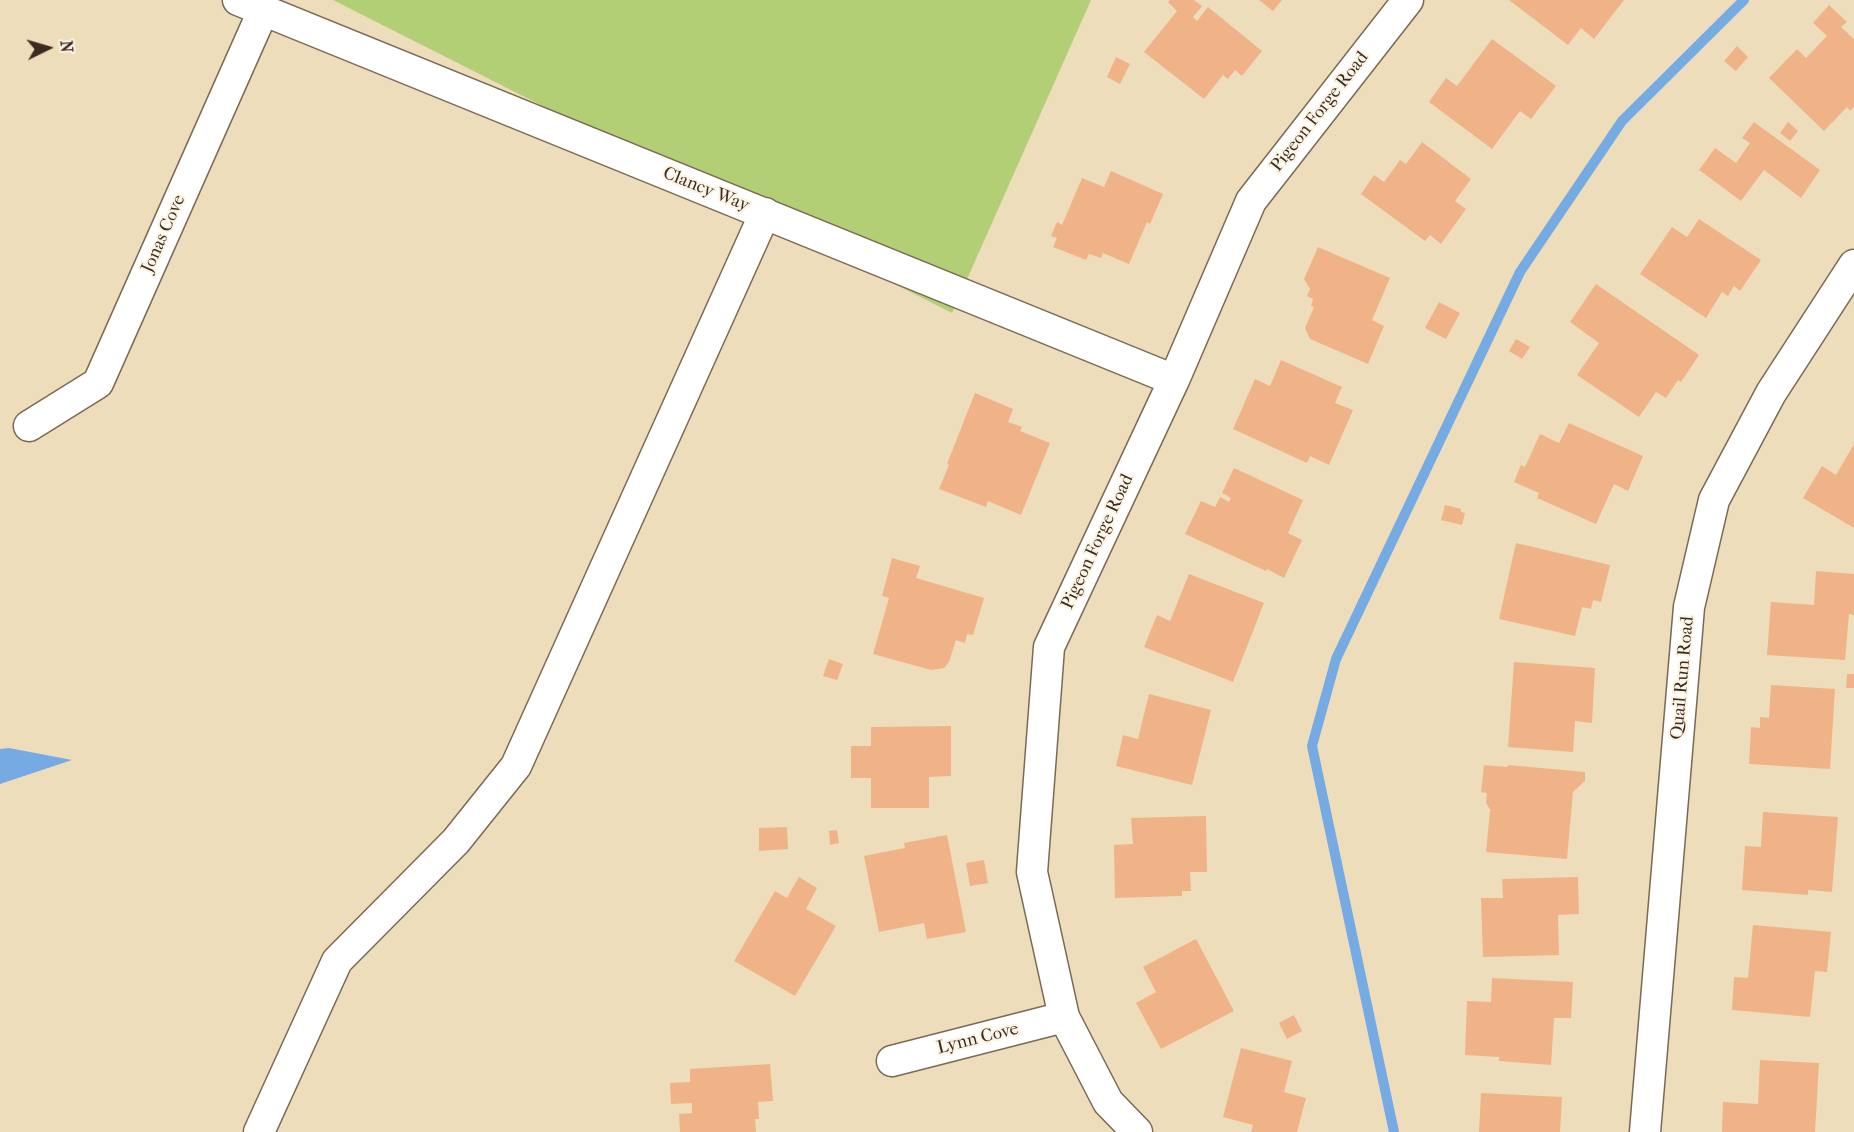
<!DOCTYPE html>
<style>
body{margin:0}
#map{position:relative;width:1854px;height:1132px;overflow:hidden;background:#eeddba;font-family:"IM FELL French Canon",serif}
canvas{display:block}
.north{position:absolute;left:18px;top:18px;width:60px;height:60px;-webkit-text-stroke:4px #fcf5e5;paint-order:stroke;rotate:85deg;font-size:16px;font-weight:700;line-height:24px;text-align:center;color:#3b2a1e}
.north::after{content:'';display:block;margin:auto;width:21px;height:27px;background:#3b2a1e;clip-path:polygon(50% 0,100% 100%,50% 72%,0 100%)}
</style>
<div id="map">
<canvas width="1854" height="1132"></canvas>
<div class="north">N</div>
</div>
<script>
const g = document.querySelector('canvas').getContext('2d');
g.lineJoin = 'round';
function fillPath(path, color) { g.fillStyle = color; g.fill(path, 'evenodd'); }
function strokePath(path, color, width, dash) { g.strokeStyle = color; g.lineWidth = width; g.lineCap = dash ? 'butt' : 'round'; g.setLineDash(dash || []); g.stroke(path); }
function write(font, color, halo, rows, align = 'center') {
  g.font = font + ' "IM FELL French Canon",serif'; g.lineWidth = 4.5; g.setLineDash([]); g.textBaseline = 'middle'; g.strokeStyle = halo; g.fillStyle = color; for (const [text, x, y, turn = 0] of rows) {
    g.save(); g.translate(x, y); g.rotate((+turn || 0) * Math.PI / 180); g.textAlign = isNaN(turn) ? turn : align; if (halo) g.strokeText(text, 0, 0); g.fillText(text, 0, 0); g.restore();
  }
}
fillPath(new Path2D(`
 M 333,0 L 1091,0 L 952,313 Z`), '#b2cf76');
fillPath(new Path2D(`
 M 9,748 L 72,760 L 0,784 L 0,749 Z`), '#75aae3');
strokePath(new Path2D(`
 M 1394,1132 L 1312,746 L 1336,659 L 1520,272 L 1622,121 L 1744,0`), '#75aae3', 10);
fillPath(new Path2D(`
 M 1170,0 L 1194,0 L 1202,6 L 1193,17 L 1197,21 L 1208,7 L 1262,51 L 1242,76 L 1235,70 L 1228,79 L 1223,75 L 1204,99 L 1144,52 L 1177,11 L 1168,2 Z
 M 1259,0 L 1282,0 L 1273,11 Z
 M 1509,0 L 1624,0 L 1594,39 L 1581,28 L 1568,45 Z
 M 1829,5 L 1847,22 L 1841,27 L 1854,39 L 1854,107 L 1850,111 L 1847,107 L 1824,131 L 1769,78 L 1797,49 L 1806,58 L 1827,36 L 1813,23 Z
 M 1492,39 L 1556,86 L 1531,119 L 1520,111 L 1492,149 L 1429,102 L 1446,78 L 1457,86 Z
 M 1737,46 L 1748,57 L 1736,71 L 1724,61 Z
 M 1116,57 L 1130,64 L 1120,84 L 1107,77 Z
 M 1754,122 L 1820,170 L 1801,198 L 1764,170 L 1741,201 L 1699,170 L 1715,148 L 1736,163 L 1750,143 L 1742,138 Z
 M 1788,122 L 1798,131 L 1790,141 L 1780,133 Z
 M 1422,142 L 1471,179 L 1455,201 L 1466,209 L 1441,244 L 1430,235 L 1425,241 L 1361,194 L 1374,175 L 1384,182 L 1400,160 L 1406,164 Z
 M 1111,171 L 1163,194 L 1150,224 L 1147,222 L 1129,264 L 1103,253 L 1101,258 L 1089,254 L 1086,260 L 1053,247 L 1057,238 L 1051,236 L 1057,222 L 1062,225 L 1082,178 L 1104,187 Z
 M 1699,219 L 1761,260 L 1740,291 L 1734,286 L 1728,296 L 1722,292 L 1706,318 L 1640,274 L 1672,227 L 1687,237 Z
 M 1318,247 L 1390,278 L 1372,320 L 1384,326 L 1368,364 L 1310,339 L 1305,328 L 1314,307 L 1311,306 L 1313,299 L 1307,296 L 1310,289 L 1304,279 Z
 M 1596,284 L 1699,355 L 1681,382 L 1678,380 L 1666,398 L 1656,392 L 1639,417 L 1577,375 L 1599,343 L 1570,322 Z
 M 1439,302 L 1460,313 L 1446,339 L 1425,328 Z
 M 1516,339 L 1530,347 L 1522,359 L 1509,351 Z
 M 1281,360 L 1342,387 L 1335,403 L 1353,410 L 1329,465 L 1310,456 L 1307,463 L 1233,429 L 1255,379 L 1270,386 Z
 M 975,393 L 1013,409 L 1008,422 L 1022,427 L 1020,431 L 1050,443 L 1021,515 L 988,501 L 986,507 L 939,489 L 949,465 L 947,464 Z
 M 1569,423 L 1643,456 L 1628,491 L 1614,484 L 1596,524 L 1537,498 L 1539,493 L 1514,482 L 1521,465 L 1525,467 L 1540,434 L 1559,443 Z
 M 1854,444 L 1854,528 L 1803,498 L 1822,466 L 1836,475 Z
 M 1234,468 L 1303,500 L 1288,533 L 1302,540 L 1284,578 L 1267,569 L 1266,571 L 1185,534 L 1201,501 L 1215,507 L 1220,497 L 1229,502 L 1231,498 L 1222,493 Z
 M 1445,505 L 1461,509 L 1461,512 L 1465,513 L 1462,525 L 1441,520 Z
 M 1516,543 L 1610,565 L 1601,602 L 1593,600 L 1591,609 L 1582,607 L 1575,636 L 1499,619 Z
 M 892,558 L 920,566 L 916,578 L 984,598 L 973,635 L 967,634 L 965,643 L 956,640 L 949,662 L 944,668 L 931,670 L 873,654 L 889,598 L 882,596 Z
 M 1816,571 L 1854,574 L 1854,615 L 1849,614 L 1845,660 L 1767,655 L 1771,602 L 1814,605 Z
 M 1189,574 L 1264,603 L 1233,682 L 1144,647 L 1157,615 L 1170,621 Z
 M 829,659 L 843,664 L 837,680 L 823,676 Z
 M 1514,662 L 1595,668 L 1592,723 L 1575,721 L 1573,752 L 1508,747 Z
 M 1847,674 L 1854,674 L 1854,688 L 1846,688 Z
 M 1771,685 L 1835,689 L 1830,769 L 1749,764 L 1751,727 L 1760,728 L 1760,717 L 1769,718 Z
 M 1149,694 L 1211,710 L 1192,785 L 1116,766 L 1123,735 L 1138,739 Z
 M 951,726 L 951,776 L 929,777 L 929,808 L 871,808 L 871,778 L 851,778 L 851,746 L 871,746 L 871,727 Z
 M 1484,765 L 1507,767 L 1508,765 L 1585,772 L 1585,781 L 1573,792 L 1567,859 L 1486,852 L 1490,811 L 1491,811 L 1486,803 L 1487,793 L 1481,792 Z
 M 1763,812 L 1838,817 L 1832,892 L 1808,890 L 1808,895 L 1742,890 L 1745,846 L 1761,847 Z
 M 1206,816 L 1207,872 L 1190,872 L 1191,891 L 1182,891 L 1182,896 L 1115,898 L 1114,845 L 1133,844 L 1131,818 Z
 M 787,827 L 788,849 L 759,851 L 759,828 Z
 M 837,830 L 839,843 L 830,845 L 829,831 Z
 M 947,835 L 966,932 L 927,939 L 924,923 L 879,932 L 864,856 L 905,848 L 904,843 Z
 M 984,860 L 988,883 L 970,886 L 966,863 Z
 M 799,877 L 817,888 L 806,909 L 836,926 L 795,996 L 734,961 L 775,891 L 787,898 Z
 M 1578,877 L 1579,914 L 1558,915 L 1559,955 L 1483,957 L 1481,898 L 1503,898 L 1502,879 Z
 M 1753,925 L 1831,932 L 1827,972 L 1815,971 L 1810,1017 L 1732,1010 L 1734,977 L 1748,978 Z
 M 1196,939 L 1234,1011 L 1161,1049 L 1136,1003 L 1156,992 L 1143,967 Z
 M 1492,978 L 1573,982 L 1571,1018 L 1554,1018 L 1551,1065 L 1499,1061 L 1499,1057 L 1465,1055 L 1467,1001 L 1491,1002 Z
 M 1294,1015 L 1302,1031 L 1287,1039 L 1279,1023 Z
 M 1241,1048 L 1292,1061 L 1284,1092 L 1306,1098 L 1297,1132 L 1251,1132 L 1253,1125 L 1223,1117 Z
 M 1760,1060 L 1819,1063 L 1815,1132 L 1722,1132 L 1723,1102 L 1758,1104 Z
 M 770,1064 L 773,1101 L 758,1102 L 759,1119 L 755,1119 L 756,1132 L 680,1132 L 679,1114 L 692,1113 L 692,1103 L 671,1104 L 670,1083 L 690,1082 L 690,1069 Z
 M 1481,1093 L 1562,1097 L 1560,1132 L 1479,1132 Z`), '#f0b388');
const minor = new Path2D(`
 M 238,0 L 1174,380
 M 29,426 L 98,383 L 263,11
 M 892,1061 L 1064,1017
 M 259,1132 L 337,961 L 456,841 L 516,766 L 765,213
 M 1137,1132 L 1108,1102 L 1064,1017 L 1032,872 L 1049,647 L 1174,380 L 1251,201 L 1408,0
 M 1645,1132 L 1689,607 L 1714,500 L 1771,393 L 1854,265`);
strokePath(minor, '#7a6955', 33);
strokePath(minor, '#fff', 30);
write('18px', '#3b2a1e', '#fcf5e5', [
 ["Pigeon Forge Road",1320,112,-52],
 ["Clancy Way",706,190,22],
 ["Jonas Cove",164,234,-66],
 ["Pigeon Forge Road",1098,542,-65],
 ["Quail Run Road",1683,678,-85],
 ["Lynn Cove",978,1039,-14]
]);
</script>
